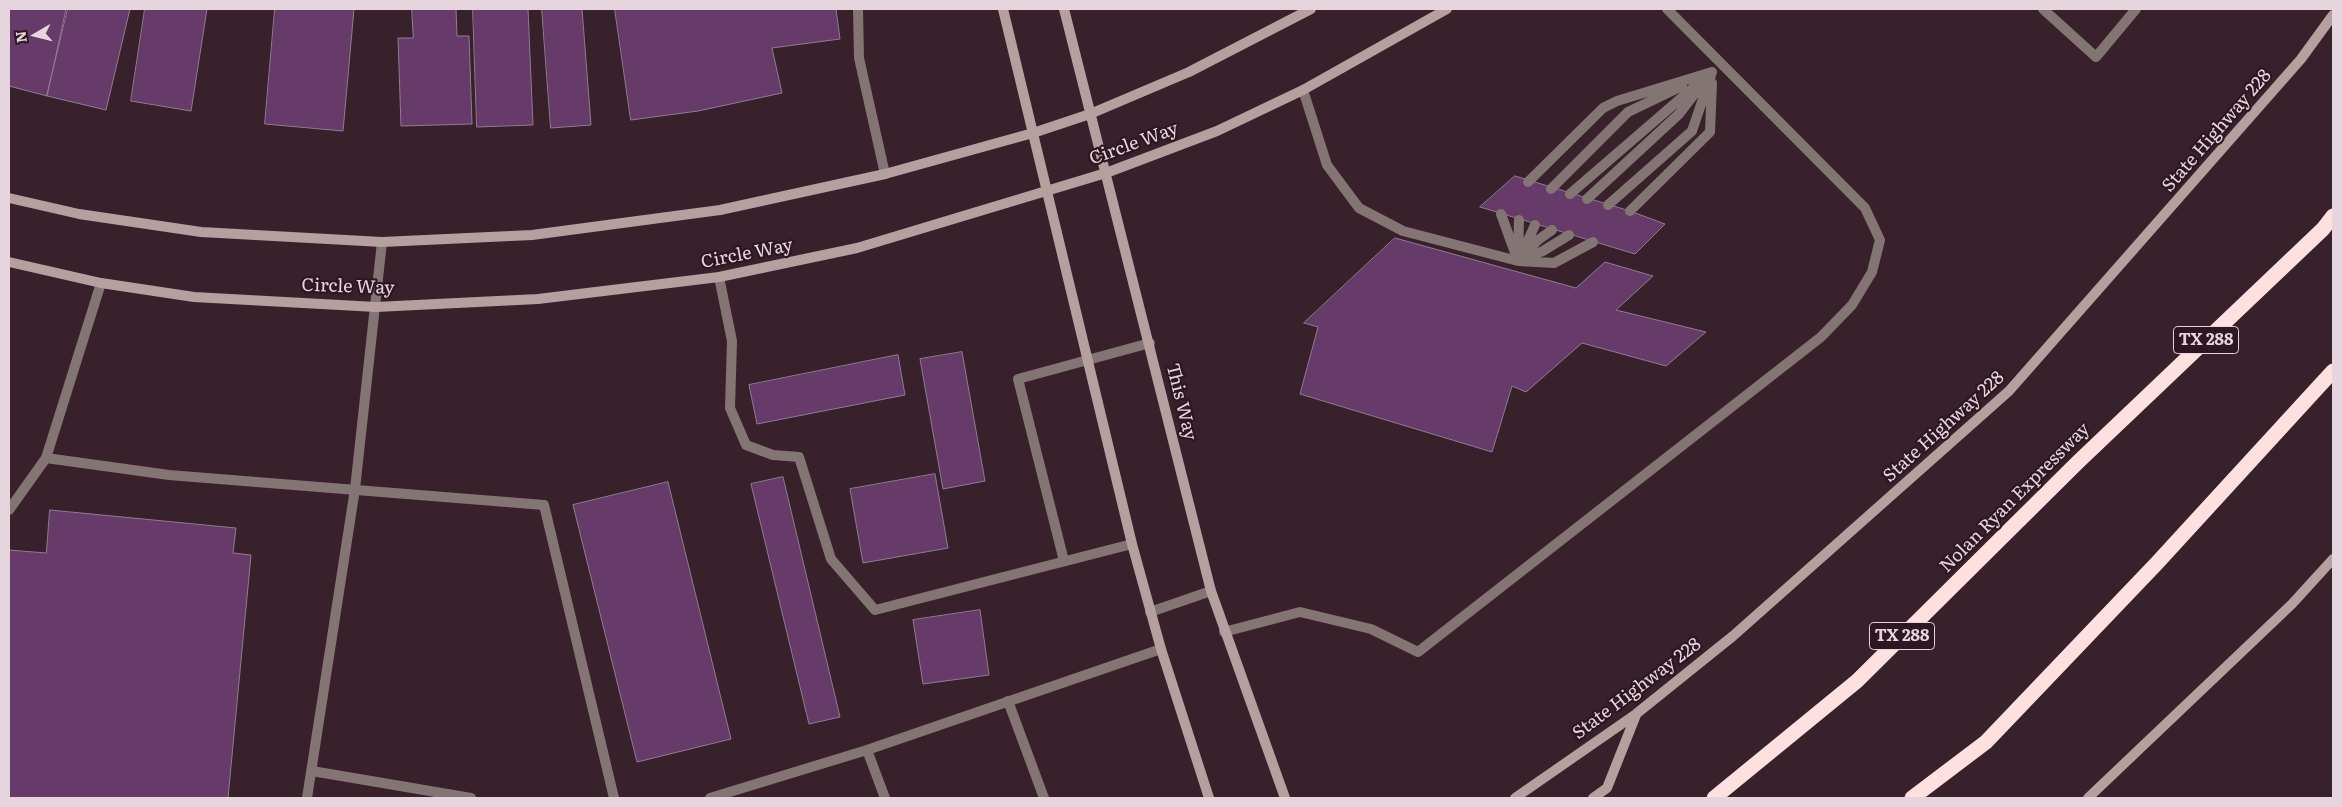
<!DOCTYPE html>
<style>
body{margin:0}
#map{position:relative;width:2342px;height:807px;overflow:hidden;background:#39212b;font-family:Literata,serif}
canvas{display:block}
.frame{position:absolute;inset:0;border:10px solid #e6d5dc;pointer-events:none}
.north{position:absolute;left:10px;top:10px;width:50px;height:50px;-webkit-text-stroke:4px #2e1722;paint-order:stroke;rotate:262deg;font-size:14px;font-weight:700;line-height:20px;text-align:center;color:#e6d5dc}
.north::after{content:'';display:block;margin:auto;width:18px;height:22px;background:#e6d5dc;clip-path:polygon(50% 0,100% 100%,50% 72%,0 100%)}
</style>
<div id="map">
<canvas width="2342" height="807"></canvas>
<div class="frame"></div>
<div class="north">N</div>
</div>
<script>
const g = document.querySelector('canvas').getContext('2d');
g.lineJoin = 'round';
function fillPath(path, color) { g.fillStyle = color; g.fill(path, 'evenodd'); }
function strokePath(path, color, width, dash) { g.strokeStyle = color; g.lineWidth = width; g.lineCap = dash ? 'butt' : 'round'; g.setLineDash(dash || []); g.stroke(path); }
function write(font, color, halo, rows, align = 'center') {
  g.font = font + ' Literata,serif'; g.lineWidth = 4.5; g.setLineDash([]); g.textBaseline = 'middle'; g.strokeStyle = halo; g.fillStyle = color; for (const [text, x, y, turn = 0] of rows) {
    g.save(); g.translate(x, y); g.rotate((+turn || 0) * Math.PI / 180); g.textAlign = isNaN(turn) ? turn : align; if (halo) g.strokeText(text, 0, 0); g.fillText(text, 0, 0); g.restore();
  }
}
const building = new Path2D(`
 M 9,9 L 66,9 L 47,96 L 9,86 Z
 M 68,9 L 130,9 L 106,110 L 47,96 Z
 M 145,9 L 207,9 L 191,111 L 131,101 Z
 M 275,9 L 354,9 L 343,131 L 265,124 Z
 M 412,9 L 456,9 L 457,36 L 469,36 L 472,124 L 401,126 L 398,38 L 413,38 Z
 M 473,9 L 528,9 L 533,125 L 477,127 Z
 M 542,9 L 582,9 L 591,125 L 551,128 Z
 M 615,9 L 836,9 L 840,39 L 772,48 L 782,93 L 698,111 L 631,120 Z
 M 1515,176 L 1630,211 L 1665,224 L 1635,254 L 1480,207 Z
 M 1395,238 L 1576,288 L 1605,262 L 1653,276 L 1616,310 L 1706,332 L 1666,366 L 1582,343 L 1526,392 L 1512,386 L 1492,452 L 1300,394 L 1318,327 L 1304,323 Z
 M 962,352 L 985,481 L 943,489 L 920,359 Z
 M 898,355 L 905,395 L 757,424 L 749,385 Z
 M 935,474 L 948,548 L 863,563 L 850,489 Z
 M 783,477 L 840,717 L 809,724 L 751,484 Z
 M 668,482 L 731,739 L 637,762 L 573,505 Z
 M 50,510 L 236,528 L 233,553 L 251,555 L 228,798 L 9,798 L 9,550 L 46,553 Z
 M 980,610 L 989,675 L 923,684 L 913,620 Z`);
fillPath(building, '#663b6a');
strokePath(building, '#907b91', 1);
strokePath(new Path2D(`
 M 858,9 L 859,58 L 885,174
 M 2043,9 L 2096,57 L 2136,9
 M 1303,90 L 1327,165 L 1359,208 L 1403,231 L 1518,261 L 1554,263 L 1593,242
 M 1528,182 L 1603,108 L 1617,101 L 1712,72
 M 1551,189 L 1628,112 L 1682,86
 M 1570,194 L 1709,74
 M 1587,199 L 1679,114 L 1699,88
 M 1608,205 L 1692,131 L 1712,72
 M 1630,211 L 1710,132 L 1712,83
 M 1501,214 L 1518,261
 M 1522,253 L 1535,225
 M 1518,255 L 1519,220
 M 1521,258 L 1538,240 L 1552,230
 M 1524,259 L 1543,251 L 1569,235
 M 719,277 L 732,341 L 730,408 L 746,445 L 773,455 L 799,457 L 831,559 L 875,610 L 1132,544
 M 101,283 L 46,458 L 169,475 L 544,505 L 614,798
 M 9,510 L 46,458
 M 1064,561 L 1018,379 L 1150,343
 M 1150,612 L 1211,591
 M 1224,632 L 1300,612 L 1371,629 L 1418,652 L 1821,337 L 1852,305 L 1872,272 L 1880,240 L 1865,208 L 1667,9
 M 1008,701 L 1044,798
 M 312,771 L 471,798
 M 307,798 L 355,489 L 382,242
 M 710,798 L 867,750
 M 885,798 L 867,750 L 1161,649`), '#837574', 10);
strokePath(new Path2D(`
 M 1003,9 L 1132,544 L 1161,649 L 1209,798
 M 1064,9 L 1211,591 L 1285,798
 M 9,198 L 79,214 L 201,232 L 382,242 L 532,235 L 720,210 L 885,174 L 1033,133 L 1090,114 L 1189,72 L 1311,9
 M 9,262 L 101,283 L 194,297 L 376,307 L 538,299 L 719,277 L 857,248 L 1106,173 L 1217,131 L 1303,90 L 1447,9
 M 1515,798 L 1636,714 L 1733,636 L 2009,391 L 2301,59 L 2333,15
 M 1593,798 L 1607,788 L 1636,715
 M 2088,798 L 2292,604 L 2333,559`), '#b69f9f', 10);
strokePath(new Path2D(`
 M 1714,798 L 1857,681 L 2078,462 L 2323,229 L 2333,216
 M 1912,798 L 1986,742 L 2157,563 L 2333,371`), '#fde0df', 15);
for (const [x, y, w] of [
 [2206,340,65],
 [1902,636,65]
]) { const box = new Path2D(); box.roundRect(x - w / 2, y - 13.5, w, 27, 4); g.fillStyle = '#2e1722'; g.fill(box); strokePath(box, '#e6d5dc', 1); }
write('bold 16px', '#e6d5dc', null, [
 ["TX 288",2206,340],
 ["TX 288",1902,636]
]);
write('18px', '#e6d5dc', '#2e1722', [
 ["State Highway 228",2217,131,-49],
 ["Circle Way",1134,144,-20],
 ["Circle Way",747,254,-11],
 ["Circle Way",348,287,2],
 ["This Way",1181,402,76],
 ["State Highway 228",1944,427,-42],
 ["Nolan Ryan Expressway",2015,498,-45],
 ["State Highway 228",1637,689,-37]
]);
</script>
